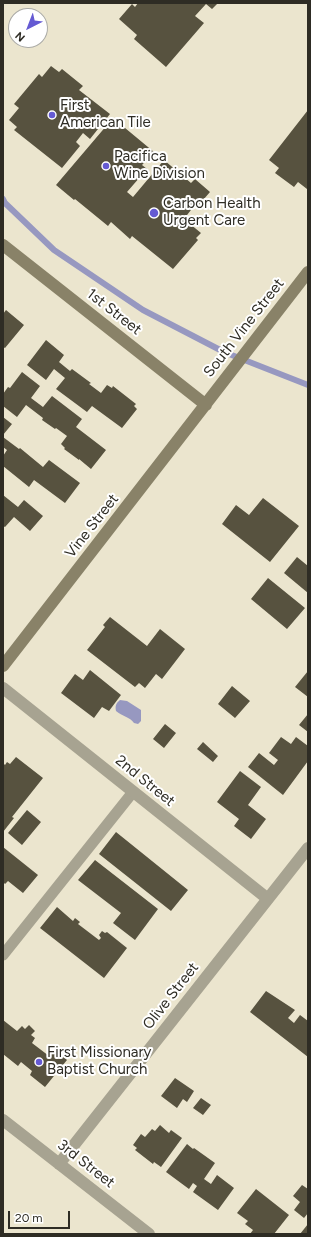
<!DOCTYPE html>
<style>
body{margin:0}
#map{position:relative;width:311px;height:1237px;overflow:hidden;background:#ebe5ce;font-family:Figtree,sans-serif}
canvas{display:block}
.frame{position:absolute;inset:0;border:4px solid #2e2c24;pointer-events:none}
.north{position:absolute;left:8px;top:8px;width:40px;height:40px;box-sizing:border-box;background:#fff;border:1px solid #ababa7;border-radius:50%;rotate:222deg;font-size:11px;font-weight:700;line-height:16px;text-align:center;color:#2e2c24}
.north::after{content:'';display:block;margin:auto;width:14px;height:18px;background:#655ad3;clip-path:polygon(50% 0,100% 100%,50% 72%,0 100%)}
.scale{position:absolute;left:8px;top:1211px;width:62px;height:18px;box-sizing:border-box;border:2px solid #2e2c24;border-top:0;padding-left:5px;font-size:12px;line-height:14px;white-space:nowrap;color:#2e2c24;-webkit-text-stroke:3px #fff;paint-order:stroke}
</style>
<div id="map">
<canvas width="311" height="1237"></canvas>
<div class="frame"></div>
<div class="north">N</div>
<div class="scale">20 m</div>
</div>
<script>
const g = document.querySelector('canvas').getContext('2d');
g.lineJoin = 'round';
function fillPath(path, color) { g.fillStyle = color; g.fill(path, 'evenodd'); }
function strokePath(path, color, width, dash) { g.strokeStyle = color; g.lineWidth = width; g.lineCap = dash ? 'butt' : 'round'; g.setLineDash(dash || []); g.stroke(path); }
function write(font, color, halo, rows, align = 'center') {
  g.font = font + ' Figtree,sans-serif'; g.lineWidth = 4; g.setLineDash([]); g.textBaseline = 'middle'; g.strokeStyle = halo; g.fillStyle = color; for (const [text, x, y, turn = 0] of rows) {
    g.save(); g.translate(x, y); g.rotate((+turn || 0) * Math.PI / 180); g.textAlign = isNaN(turn) ? turn : align; if (halo) g.strokeText(text, 0, 0); g.fillText(text, 0, 0); g.restore();
  }
}
fillPath(new Path2D(`
 M 120,700 L 127,701 L 141,710 L 141,721 L 138,724 L 134,723 C 130,717 122,716 116,711 C 115,706 116,703 120,700 Z`), '#9798c0');
strokePath(new Path2D(`
 M 3,199 L 5,203 L 54,250 L 143,310 L 224,352 L 308,385`), '#9798c0', 6);
fillPath(new Path2D(`
 M 138,3 L 218,3 L 212,9 L 206,4 L 195,16 L 204,23 L 166,67 L 134,39 L 137,35 L 119,19 L 132,4 L 135,7 Z
 M 51,66 L 59,72 L 62,69 L 83,86 L 79,90 L 110,114 L 90,139 L 83,133 L 76,142 L 80,146 L 62,168 L 14,130 L 17,127 L 9,120 L 19,108 L 14,104 L 39,74 L 42,77 Z
 M 308,110 L 308,189 L 307,189 L 298,182 L 294,187 L 275,173 L 279,168 L 269,160 Z
 M 113,118 L 154,152 L 142,165 L 147,169 L 127,192 L 133,197 L 164,160 L 191,183 L 195,179 L 210,192 L 197,207 L 194,206 L 184,219 L 201,233 L 196,238 L 198,240 L 173,269 L 132,236 L 130,239 L 111,222 L 108,226 L 75,199 L 74,200 L 56,185 Z
 M 6,310 L 24,325 L 5,348 L 3,347 L 3,314 Z
 M 46,340 L 64,355 L 59,362 L 70,371 L 72,369 L 91,383 L 89,384 L 101,393 L 107,385 L 112,388 L 113,386 L 136,404 L 134,406 L 137,409 L 122,428 L 92,406 L 87,412 L 56,389 L 65,378 L 54,369 L 46,380 L 27,365 Z
 M 22,372 L 40,386 L 31,398 L 43,407 L 52,396 L 82,419 L 76,427 L 106,450 L 91,469 L 79,459 L 79,460 L 64,449 L 65,448 L 61,444 L 67,436 L 56,428 L 55,429 L 42,420 L 43,418 L 26,405 L 17,417 L 3,406 L 3,394 L 8,387 L 10,388 Z
 M 3,417 L 12,424 L 3,435 Z
 M 3,437 L 19,449 L 20,448 L 43,467 L 49,460 L 80,483 L 65,503 L 34,480 L 29,487 L 3,466 L 3,456 L 7,450 L 3,447 Z
 M 3,495 L 18,507 L 24,500 L 43,516 L 30,531 L 14,517 L 5,527 L 3,526 Z
 M 263,498 L 299,526 L 270,562 L 222,524 L 236,505 L 249,515 Z
 M 297,557 L 308,566 L 308,593 L 284,573 Z
 M 268,578 L 305,608 L 287,629 L 251,599 Z
 M 110,617 L 147,646 L 160,629 L 185,649 L 162,679 L 156,674 L 145,688 L 139,683 L 135,687 L 87,650 L 105,627 L 103,625 Z
 M 90,670 L 121,695 L 109,711 L 102,707 L 94,718 L 61,693 L 75,674 L 83,680 Z
 M 308,671 L 308,697 L 295,687 Z
 M 232,686 L 250,701 L 235,718 L 218,704 Z
 M 308,714 L 308,732 L 299,725 Z
 M 165,724 L 176,733 L 164,748 L 153,739 Z
 M 281,737 L 291,744 L 296,737 L 308,746 L 308,761 L 283,795 L 248,767 L 259,753 L 274,765 L 278,760 L 269,753 Z
 M 203,742 L 218,756 L 213,762 L 197,749 Z
 M 16,757 L 43,778 L 12,817 L 14,818 L 3,832 L 3,763 L 5,765 L 7,762 L 10,764 Z
 M 240,771 L 261,787 L 248,805 L 266,819 L 251,839 L 234,826 L 239,819 L 217,802 Z
 M 27,810 L 41,822 L 22,845 L 8,833 Z
 M 116,832 L 188,890 L 171,911 L 99,854 Z
 M 3,847 L 38,875 L 23,893 L 8,881 L 5,884 L 3,882 Z
 M 95,860 L 158,909 L 135,940 L 113,923 L 121,913 L 78,880 Z
 M 57,907 L 73,921 L 75,918 L 80,922 L 78,924 L 99,940 L 101,938 L 99,935 L 102,931 L 105,933 L 107,932 L 127,948 L 104,978 L 40,928 Z
 M 266,991 L 295,1010 L 288,1018 L 294,1023 L 300,1015 L 308,1021 L 308,1057 L 250,1012 Z
 M 3,1020 L 17,1031 L 22,1026 L 25,1029 L 29,1025 L 35,1031 L 31,1035 L 35,1038 L 32,1043 L 49,1056 L 55,1049 L 67,1060 L 45,1087 L 30,1075 L 32,1071 L 21,1062 L 18,1066 L 3,1054 Z
 M 175,1078 L 194,1091 L 187,1102 L 183,1099 L 177,1108 L 161,1096 Z
 M 201,1098 L 211,1105 L 203,1115 L 193,1108 Z
 M 160,1125 L 169,1133 L 171,1130 L 182,1138 L 161,1167 L 154,1162 L 153,1164 L 135,1150 L 137,1148 L 133,1145 L 141,1134 L 145,1137 L 152,1129 L 155,1131 Z
 M 187,1144 L 193,1149 L 194,1148 L 215,1163 L 204,1179 L 211,1184 L 217,1175 L 234,1188 L 218,1210 L 193,1192 L 197,1186 L 193,1183 L 189,1189 L 166,1172 Z
 M 302,1185 L 308,1189 L 308,1213 L 304,1218 L 294,1210 L 300,1202 L 293,1196 Z
 M 256,1189 L 289,1215 L 274,1234 L 250,1234 L 253,1230 L 245,1224 L 248,1221 L 237,1213 Z
 M 308,1224 L 308,1234 L 300,1234 Z`), '#57523f');
strokePath(new Path2D(`
 M 3,955 L 133,792`), '#a7a391', 11);
strokePath(new Path2D(`
 M 3,688 L 268,899
 M 3,1120 L 149,1234
 M 59,1164 L 308,848`), '#a7a391', 12);
strokePath(new Path2D(`
 M 3,245 L 206,405
 M 3,666 L 308,272`), '#898268', 12);
for (const [x, y, r, color] of [
 [52,115,4,"#655ad3"],
 [106,166,4,"#655ad3"],
 [154,213,5,"#655ad3"],
 [39,1062,4,"#655ad3"]
]) { const dot = new Path2D(); dot.arc(x, y, r, 0, 2 * Math.PI); g.fillStyle = color; g.fill(dot); strokePath(dot, '#fff', 1.5); }
write('15px', '#2e2c24', '#fff', [
 ["First",60,106],
 ["American Tile",60,123],
 ["Pacifica",114,157],
 ["Wine Division",114,174],
 ["Carbon Health",163,204],
 ["Urgent Care",163,221],
 ["First Missionary",47,1053],
 ["Baptist Church",47,1070]
], 'left');
write('15px', '#2e2c24', '#fff', [
 ["1st Street",114,312,38],
 ["South Vine Street",244,328,-52],
 ["Vine Street",92,526,-52],
 ["2nd Street",145,781,39],
 ["Olive Street",171,996,-52],
 ["3rd Street",86,1164,38]
]);
</script>
